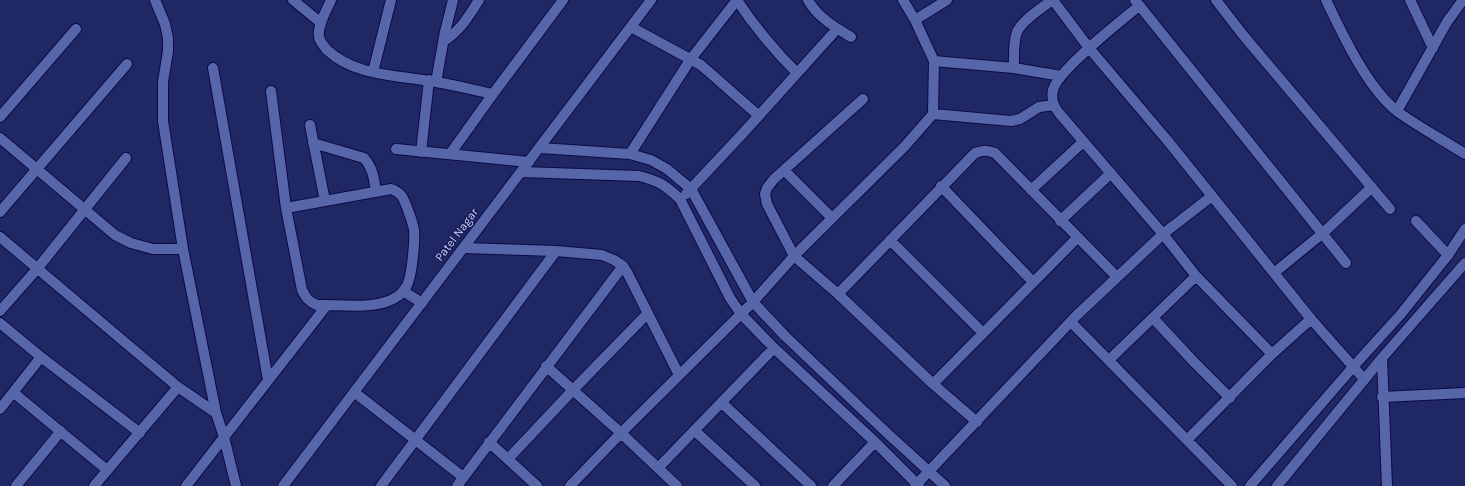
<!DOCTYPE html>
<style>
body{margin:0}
canvas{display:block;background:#1f2764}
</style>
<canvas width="1465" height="486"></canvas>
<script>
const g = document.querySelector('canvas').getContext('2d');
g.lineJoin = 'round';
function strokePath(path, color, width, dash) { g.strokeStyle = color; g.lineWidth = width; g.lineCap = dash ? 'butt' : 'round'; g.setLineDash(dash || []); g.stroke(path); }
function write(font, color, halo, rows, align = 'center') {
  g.font = font + ' Karla,sans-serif'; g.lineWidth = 3; g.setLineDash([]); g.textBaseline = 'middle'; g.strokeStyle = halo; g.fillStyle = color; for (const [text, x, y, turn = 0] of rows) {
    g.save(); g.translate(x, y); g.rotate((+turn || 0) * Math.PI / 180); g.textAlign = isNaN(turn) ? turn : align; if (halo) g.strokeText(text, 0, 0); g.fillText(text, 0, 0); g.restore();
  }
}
const street = new Path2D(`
 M 155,0 L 165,24 L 168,38 L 168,51 L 163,82 L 163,121 L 183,249 L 216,413 L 224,437 L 236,486
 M 293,0 L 321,23
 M 331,0 C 327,10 317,25 319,37 C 320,42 324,46 327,50 C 356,77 399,75 436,82 C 455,85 474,90 493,94
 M 737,0 C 756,29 773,49 797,73
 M 808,0 C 817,17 836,28 851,37
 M 1053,0 L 1089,48 L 1167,140 L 1311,319 L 1364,379
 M 1135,0 L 1346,263
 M 1216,0 L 1243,35 L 1390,209
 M 1326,0 C 1343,35 1367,88 1398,112 C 1419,127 1443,140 1465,154
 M 1410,0 L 1433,48
 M 1139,6 C 1121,21 1058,70 1053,90 C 1051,98 1054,107 1059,113 L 1163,234 L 1196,276 L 1272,354
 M 915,20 L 947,0
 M 631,27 L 701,65 L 759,116
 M 444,41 C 460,31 469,16 479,0
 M 934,61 L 1014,68 L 1061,76
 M 213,68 L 268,380
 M 1014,68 C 1014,57 1013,43 1017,32 C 1022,20 1042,8 1052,0
 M 373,72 L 391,0
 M 436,82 L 445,32 L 453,0
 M 271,91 L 286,208 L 302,290 C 306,298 309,302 317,305 C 341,304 377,311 398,296 C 401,294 404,290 406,287 C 412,278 415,241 414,230 C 413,223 405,200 401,195 C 398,192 395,190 391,189 L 286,208
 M 863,99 L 774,179 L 767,188 L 765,194 L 767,204 L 794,256 L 838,294 L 933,384 L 977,422
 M 1397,111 L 1447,22 L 1463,0
 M 933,114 L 1011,121 L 1020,119 L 1039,107 L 1054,105
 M 0,117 L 76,29
 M 310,125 L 325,201
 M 0,138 L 115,235 L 131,243 L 153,249 L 183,249
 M 313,143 L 364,158 C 373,168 374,178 376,192
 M 540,148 L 630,154 L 651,160 L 667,169 L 691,189 L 753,302 L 785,336 L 887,433 L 945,486
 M 396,149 L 529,162
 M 421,152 L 429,80
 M 450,154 L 493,94 L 563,0
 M 630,154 L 690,60 L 737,0
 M 784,170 L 832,218
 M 522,172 L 639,176 C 659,181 665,185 680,199 L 730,298 L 741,314 L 774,348 L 875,442 L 919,486
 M 941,186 L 1033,282
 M 1031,190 L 1083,142
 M 686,194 L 745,131 L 837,29
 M 0,212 L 127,64
 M 1060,221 L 1111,173
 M 1416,221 L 1448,255
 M 0,237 L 178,387 L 216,413
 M 890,240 L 983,333
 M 464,248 L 556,251 L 602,255 L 614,260 L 623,266 L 628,274 L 679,375
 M 1274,273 L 1323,233 L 1372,187
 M 403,291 L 422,303
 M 838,294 L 975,153 C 983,150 987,150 995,153 L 1117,277
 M 0,311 L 37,269 L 126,158
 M 1153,318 L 1194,362 L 1230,398
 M 1071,322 L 1232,486
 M 0,323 L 41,357 L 140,433
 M 1382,358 L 1387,486
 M 1109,360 L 1196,276
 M 546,366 L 621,433 L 677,486
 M 933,384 L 1077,238
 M 354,392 L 463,477
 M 14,393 L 107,470
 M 1382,397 L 1465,393
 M 722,403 L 811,486
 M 0,409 L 41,357
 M 695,431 L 755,486
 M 1187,440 L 1272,354 L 1311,319
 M 489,442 L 537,486
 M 508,459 L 573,390 L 648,313
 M 658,468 L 774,348
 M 16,486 L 61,431
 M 94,486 L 178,387
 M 186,486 L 327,305
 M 381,486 L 556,251
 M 457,486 L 623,266
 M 570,486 L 621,433 L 753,302 L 794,256 L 905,146 L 933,114 L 934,61 L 915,20 L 903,0
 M 833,486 L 875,442
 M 915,486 L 1076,316 L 1163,234 L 1212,196`);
const secondary = new Path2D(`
 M 283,486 L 651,0
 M 1250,486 L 1353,367 L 1401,314 L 1448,255 L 1465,229
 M 1277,486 L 1382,358 L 1465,263`);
strokePath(street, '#0c0b46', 12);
strokePath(secondary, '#0c0b46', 12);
strokePath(street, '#5766a9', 10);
strokePath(secondary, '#5766a9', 10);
write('12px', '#c7d2f7', '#171c58', [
 ["Patel Nagar",457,235,-53]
]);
</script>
